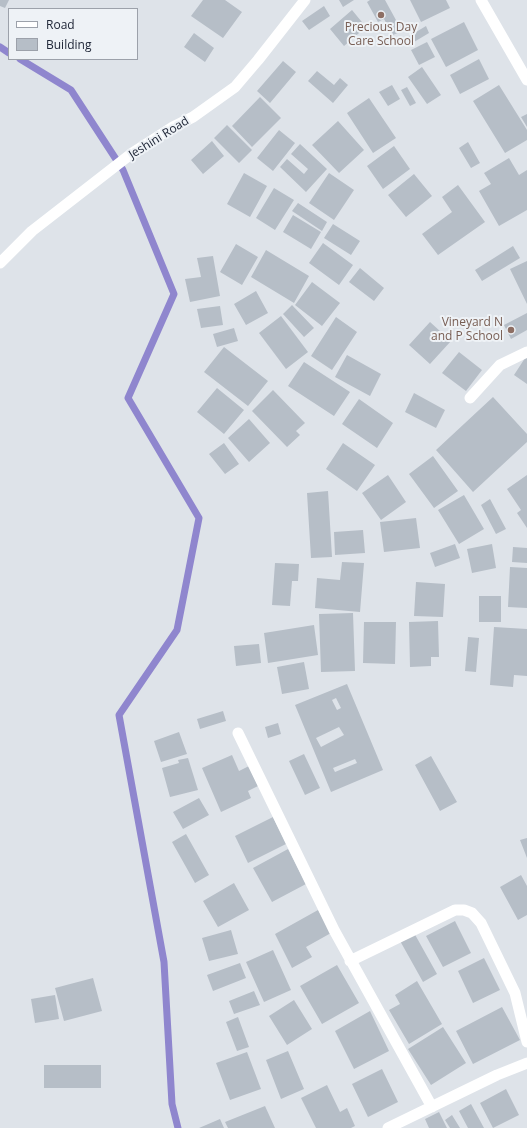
<!DOCTYPE html>
<style>
body{margin:0}
#map{position:relative;width:527px;height:1128px;overflow:hidden;background:#dee3e9;font-family:"Open Sans",sans-serif}
canvas{display:block}
.legend{position:absolute;left:8px;top:8px;width:130px;height:52px;box-sizing:border-box;background:#eef2f6;border:1px solid #9ca1aa;margin:0;padding:5px 7px;list-style:none;font-size:12px;color:#202738}
.legend li{display:flex;align-items:center;gap:8px;height:20px}
.legend b{width:20px;border:1px solid #9ca1aa}
</style>
<div id="map">
<canvas width="527" height="1128"></canvas>
<ul class="legend">
<li><b style="height:5px;background:#fff"></b>Road</li>
<li><b style="height:11px;background:#b6bec7"></b>Building</li>
</ul>
</div>
<script>
const g = document.querySelector('canvas').getContext('2d');
g.lineJoin = 'round';
function strokePath(path, color, width, dash) { g.strokeStyle = color; g.lineWidth = width; g.lineCap = dash ? 'butt' : 'round'; g.setLineDash(dash || []); g.stroke(path); }
function fillPath(path, color) { g.fillStyle = color; g.fill(path, 'evenodd'); }
function write(font, color, halo, rows, align = 'center') {
  g.font = font + ' "Open Sans",sans-serif'; g.lineWidth = 4; g.setLineDash([]); g.textBaseline = 'middle'; g.strokeStyle = halo; g.fillStyle = color; for (const [text, x, y, turn = 0] of rows) {
    g.save(); g.translate(x, y); g.rotate((+turn || 0) * Math.PI / 180); g.textAlign = isNaN(turn) ? turn : align; if (halo) g.strokeText(text, 0, 0); g.fillText(text, 0, 0); g.restore();
  }
}
strokePath(new Path2D(`
 M 0,47 L 9,53
 M 20,59 L 71,90 L 123,170 L 174,294 L 128,398 L 199,518 L 177,630 L 119,715 L 164,962 L 172,1104 L 178,1128`), '#8f86ce', 7);
fillPath(new Path2D(`
 M 0,0 L 9,0 L 5,8 L 0,6 Z
 M 203,0 L 225,0 L 242,12 L 223,38 L 191,16 Z
 M 339,0 L 354,0 L 343,7 Z
 M 370,0 L 385,0 L 402,31 L 393,35 L 384,19 L 378,22 L 367,2 Z
 M 410,0 L 446,0 L 450,8 L 421,22 Z
 M 324,6 L 330,16 L 309,30 L 302,21 Z
 M 352,10 L 366,27 L 344,46 L 330,29 Z
 M 464,22 L 478,50 L 446,67 L 431,39 Z
 M 426,26 L 429,33 L 409,45 L 406,38 Z
 M 194,33 L 214,48 L 205,62 L 184,47 Z
 M 427,42 L 435,57 L 419,65 L 411,50 Z
 M 479,59 L 489,79 L 460,94 L 450,75 Z
 M 283,61 L 296,72 L 270,103 L 257,91 Z
 M 422,67 L 441,95 L 427,104 L 408,77 Z
 M 317,71 L 334,85 L 340,78 L 348,85 L 333,103 L 308,81 Z
 M 392,85 L 400,99 L 388,106 L 379,92 Z
 M 499,85 L 527,130 L 527,140 L 505,153 L 473,101 Z
 M 407,87 L 416,103 L 410,106 L 401,90 Z
 M 260,97 L 281,118 L 252,147 L 232,126 Z
 M 369,98 L 396,138 L 373,153 L 347,113 Z
 M 527,114 L 527,127 L 521,117 Z
 M 338,121 L 364,150 L 339,173 L 312,145 Z
 M 227,125 L 252,150 L 239,163 L 214,138 Z
 M 279,130 L 295,143 L 273,171 L 257,158 Z
 M 212,141 L 224,156 L 203,174 L 191,160 Z
 M 468,142 L 480,163 L 471,168 L 459,148 Z
 M 300,144 L 327,169 L 306,192 L 280,167 L 287,159 L 304,174 L 308,169 L 291,154 Z
 M 394,146 L 410,169 L 383,189 L 367,166 Z
 M 509,158 L 519,175 L 527,170 L 527,210 L 499,226 L 479,191 L 491,184 L 484,173 Z
 M 244,173 L 267,186 L 250,217 L 227,204 Z
 M 329,173 L 354,190 L 334,220 L 309,203 Z
 M 414,174 L 432,196 L 406,217 L 388,195 Z
 M 458,185 L 485,222 L 438,255 L 422,234 L 452,212 L 442,197 Z
 M 274,188 L 294,200 L 275,230 L 256,218 Z
 M 298,203 L 327,222 L 322,231 L 292,211 Z
 M 293,215 L 321,232 L 311,249 L 283,232 Z
 M 333,224 L 360,241 L 351,255 L 324,238 Z
 M 323,243 L 353,265 L 339,285 L 309,263 Z
 M 236,244 L 258,257 L 242,285 L 220,272 Z
 M 513,246 L 520,258 L 482,281 L 475,270 Z
 M 266,250 L 309,276 L 294,303 L 251,277 Z
 M 213,256 L 220,296 L 190,302 L 185,279 L 201,277 L 197,258 Z
 M 527,261 L 527,304 L 510,269 Z
 M 360,268 L 384,288 L 374,301 L 349,282 Z
 M 312,282 L 340,303 L 322,326 L 295,305 Z
 M 256,291 L 268,313 L 246,325 L 234,304 Z
 M 292,305 L 314,328 L 304,337 L 283,314 Z
 M 220,306 L 223,325 L 201,328 L 197,309 Z
 M 527,313 L 527,330 L 511,339 L 504,325 Z
 M 281,316 L 308,352 L 286,369 L 259,333 Z
 M 336,317 L 357,332 L 332,370 L 311,356 Z
 M 430,322 L 451,341 L 430,364 L 409,345 Z
 M 234,328 L 238,341 L 217,347 L 213,334 Z
 M 224,347 L 268,381 L 248,406 L 204,372 Z
 M 459,352 L 482,370 L 466,391 L 442,373 Z
 M 347,355 L 381,374 L 370,396 L 335,377 Z
 M 527,355 L 527,384 L 514,375 Z
 M 304,362 L 350,392 L 334,416 L 288,386 Z
 M 217,388 L 244,410 L 224,434 L 197,412 Z
 M 273,390 L 305,423 L 296,431 L 300,435 L 287,447 L 252,411 Z
 M 414,393 L 445,410 L 436,428 L 405,412 Z
 M 493,397 L 527,434 L 527,442 L 473,492 L 436,450 Z
 M 359,399 L 393,423 L 377,448 L 342,424 Z
 M 249,419 L 270,443 L 249,462 L 228,438 Z
 M 224,443 L 239,464 L 225,474 L 209,454 Z
 M 343,443 L 375,465 L 357,491 L 326,469 Z
 M 433,456 L 458,491 L 434,508 L 409,474 Z
 M 388,475 L 406,502 L 381,520 L 362,493 Z
 M 527,475 L 527,528 L 517,513 L 521,510 L 507,489 Z
 M 328,491 L 332,557 L 311,558 L 307,493 Z
 M 464,495 L 484,529 L 459,544 L 438,510 Z
 M 490,499 L 506,529 L 496,534 L 481,505 Z
 M 416,518 L 420,548 L 384,552 L 380,522 Z
 M 363,530 L 365,553 L 335,555 L 334,532 Z
 M 455,544 L 460,558 L 435,567 L 430,553 Z
 M 492,544 L 496,568 L 472,573 L 467,549 Z
 M 513,547 L 527,548 L 527,563 L 512,562 Z
 M 342,562 L 364,563 L 360,612 L 315,608 L 317,578 L 340,580 Z
 M 275,563 L 299,564 L 298,581 L 292,581 L 290,606 L 272,605 Z
 M 510,567 L 527,568 L 527,608 L 508,607 Z
 M 416,582 L 445,584 L 443,617 L 414,616 Z
 M 479,596 L 501,596 L 501,622 L 479,622 Z
 M 353,613 L 355,671 L 321,672 L 319,614 Z
 M 438,621 L 439,657 L 431,657 L 431,666 L 410,667 L 409,622 Z
 M 364,622 L 396,622 L 395,664 L 363,663 Z
 M 314,625 L 318,655 L 268,663 L 264,633 Z
 M 494,627 L 527,629 L 527,676 L 514,675 L 513,687 L 490,685 Z
 M 468,637 L 479,638 L 476,672 L 465,671 Z
 M 259,644 L 261,663 L 236,666 L 234,646 Z
 M 304,662 L 309,689 L 282,694 L 277,667 Z
 M 347,684 L 383,770 L 331,792 L 295,705 ZM 336,698 L 341,708 L 337,710 L 332,700 ZM 339,727 L 344,735 L 321,747 L 316,738 ZM 355,759 L 357,763 L 335,772 L 333,768 Z
 M 223,711 L 226,721 L 200,729 L 197,719 Z
 M 278,723 L 281,734 L 268,738 L 265,727 Z
 M 179,732 L 187,754 L 161,762 L 154,741 Z
 M 304,754 L 320,788 L 305,795 L 289,761 Z
 M 232,755 L 239,771 L 249,766 L 258,786 L 248,791 L 251,798 L 221,812 L 202,768 Z
 M 431,756 L 457,802 L 440,811 L 415,765 Z
 M 188,758 L 198,790 L 170,797 L 162,768 L 179,763 L 178,760 Z
 M 199,798 L 209,815 L 183,829 L 173,812 Z
 M 273,817 L 286,844 L 248,863 L 235,836 Z
 M 186,834 L 209,875 L 195,883 L 172,842 Z
 M 527,838 L 527,858 L 520,840 Z
 M 288,849 L 306,884 L 272,902 L 253,868 Z
 M 521,875 L 527,886 L 527,915 L 518,920 L 500,887 Z
 M 234,883 L 249,910 L 218,927 L 203,901 Z
 M 318,910 L 331,933 L 306,947 L 312,957 L 292,968 L 275,934 Z
 M 455,921 L 471,953 L 443,967 L 426,936 Z
 M 231,930 L 238,954 L 209,961 L 202,938 Z
 M 413,931 L 437,974 L 423,982 L 399,939 Z
 M 273,950 L 291,990 L 264,1002 L 246,962 Z
 M 484,958 L 500,990 L 473,1003 L 458,971 Z
 M 240,963 L 246,978 L 213,991 L 207,975 Z
 M 337,965 L 359,1003 L 322,1024 L 300,986 Z
 M 93,978 L 102,1011 L 64,1021 L 55,988 Z
 M 417,981 L 442,1024 L 409,1044 L 389,1010 L 400,1004 L 395,995 Z
 M 254,991 L 260,1005 L 234,1014 L 229,1001 Z
 M 55,995 L 59,1019 L 35,1023 L 31,999 Z
 M 294,1000 L 312,1029 L 287,1045 L 269,1016 Z
 M 502,1007 L 520,1040 L 473,1064 L 456,1031 Z
 M 370,1011 L 389,1051 L 354,1069 L 335,1031 Z
 M 238,1017 L 249,1047 L 237,1051 L 226,1022 Z
 M 443,1027 L 466,1063 L 431,1085 L 408,1049 Z
 M 288,1051 L 304,1089 L 281,1099 L 266,1060 Z
 M 247,1052 L 261,1089 L 230,1100 L 216,1063 Z
 M 44,1065 L 101,1065 L 101,1088 L 44,1088 Z
 M 382,1069 L 398,1102 L 368,1117 L 352,1084 Z
 M 327,1085 L 340,1112 L 347,1108 L 355,1126 L 351,1128 L 316,1128 L 301,1098 Z
 M 506,1089 L 519,1115 L 493,1128 L 480,1103 Z
 M 471,1104 L 484,1128 L 468,1128 L 459,1111 Z
 M 265,1106 L 275,1128 L 228,1128 L 225,1122 Z
 M 439,1112 L 447,1128 L 429,1128 L 425,1119 Z
 M 452,1115 L 460,1128 L 450,1128 L 445,1120 Z
 M 220,1119 L 224,1128 L 199,1128 Z`), '#b6bec7');
strokePath(new Path2D(`
 M 481,0 L 527,80
 M 0,263 L 32,231 L 131,154 L 173,127 L 193,117 L 235,87 L 258,60 L 305,0
 M 470,398 L 500,365 L 527,352
 M 238,733 L 334,930 L 432,1107
 M 350,961 L 455,910 L 464,910 L 472,913 L 481,923 L 515,993 L 527,1042
 M 388,1128 L 497,1075 L 527,1063`), '#fff', 11);
for (const [x, y, r, color] of [
 [381,15,4,"#8d6e63"],
 [511,330,4,"#8d6e63"]
]) { const dot = new Path2D(); dot.arc(x, y, r, 0, 2 * Math.PI); g.fillStyle = color; g.fill(dot); strokePath(dot, '#eef2f6', 1.5); }
write('12px', '#785e54', '#eef2f6', [
 ["Precious Day",381,28],
 ["Care School",381,42],
 ["Vineyard N",503,323,"right"],
 ["and P School",503,337,"right"]
]);
write('12px', '#202738', '#eef2f6', [
 ["Jeshini Road",159,138,-32]
]);
</script>
